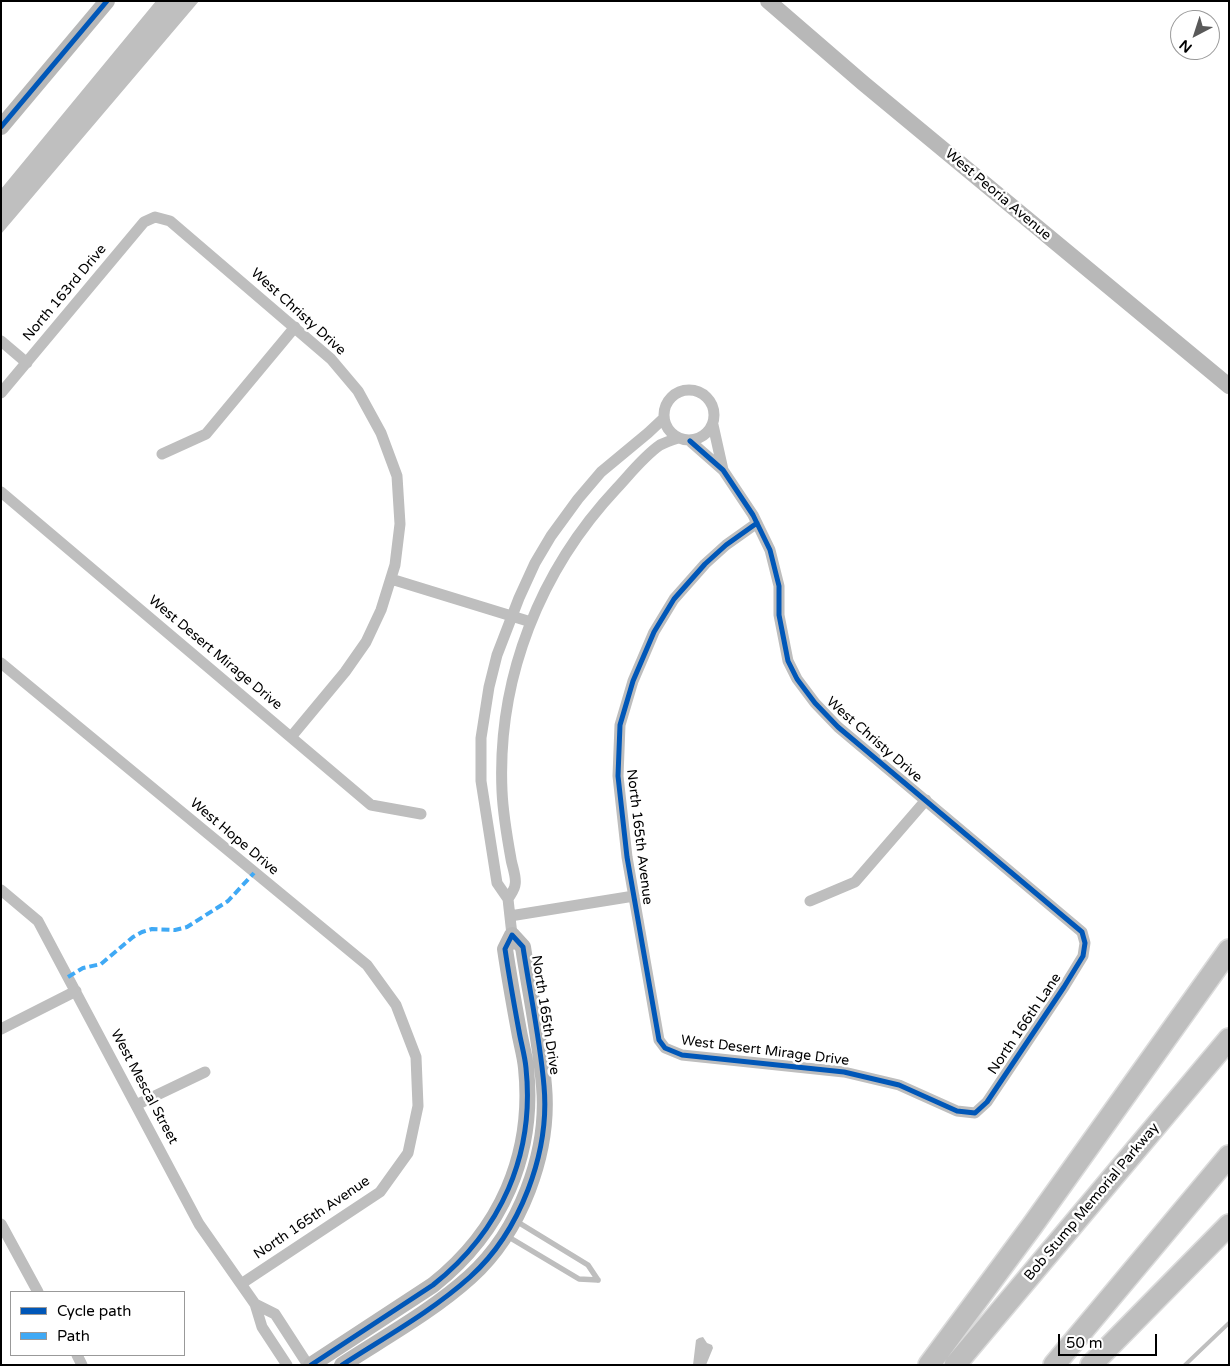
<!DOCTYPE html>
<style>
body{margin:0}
#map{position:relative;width:1230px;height:1366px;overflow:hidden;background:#fff;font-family:"Varela Round",sans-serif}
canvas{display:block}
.frame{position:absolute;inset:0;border:2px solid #000;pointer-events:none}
.legend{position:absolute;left:10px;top:1291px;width:175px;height:65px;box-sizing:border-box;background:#fff;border:1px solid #999;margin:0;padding:6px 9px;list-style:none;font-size:15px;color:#000}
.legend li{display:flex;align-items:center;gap:10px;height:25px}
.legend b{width:25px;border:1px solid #999}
.north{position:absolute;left:1170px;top:10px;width:50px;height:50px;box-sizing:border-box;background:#fff;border:1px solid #999;border-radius:50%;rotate:220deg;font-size:14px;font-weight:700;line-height:20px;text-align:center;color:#000}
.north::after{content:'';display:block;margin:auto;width:18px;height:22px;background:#595959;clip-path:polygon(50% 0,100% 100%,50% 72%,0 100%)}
.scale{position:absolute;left:1058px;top:1334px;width:99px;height:22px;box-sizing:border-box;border:2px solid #000;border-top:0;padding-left:6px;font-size:15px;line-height:18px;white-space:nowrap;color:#000;-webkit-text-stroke:4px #fff;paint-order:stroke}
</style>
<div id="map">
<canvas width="1230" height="1366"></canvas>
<div class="frame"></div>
<ul class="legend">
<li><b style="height:6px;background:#0057b8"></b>Cycle path</li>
<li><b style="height:6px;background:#3fa9f5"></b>Path</li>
</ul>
<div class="north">N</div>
<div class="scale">50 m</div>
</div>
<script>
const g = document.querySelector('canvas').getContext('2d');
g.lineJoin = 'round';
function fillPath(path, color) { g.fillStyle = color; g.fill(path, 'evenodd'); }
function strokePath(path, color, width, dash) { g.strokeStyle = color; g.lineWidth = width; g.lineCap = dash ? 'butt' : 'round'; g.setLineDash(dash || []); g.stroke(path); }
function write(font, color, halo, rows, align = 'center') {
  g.font = font + ' "Varela Round",sans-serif'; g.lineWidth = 5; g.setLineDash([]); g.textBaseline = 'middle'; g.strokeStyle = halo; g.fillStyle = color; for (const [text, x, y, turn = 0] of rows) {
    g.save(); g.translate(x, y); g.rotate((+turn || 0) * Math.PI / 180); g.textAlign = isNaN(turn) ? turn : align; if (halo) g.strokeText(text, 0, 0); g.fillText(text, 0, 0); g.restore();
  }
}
fillPath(new Path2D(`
 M 156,1 L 199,1 L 1,234 L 1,189 Z
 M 703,1337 L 707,1343 L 712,1345 L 713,1348 L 706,1365 L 693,1365 L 696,1340 L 699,1338 Z`), '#bfbfbf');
strokePath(new Path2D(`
 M 1185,1365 L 1229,1323`), '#bfbfbf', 4);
const highway = new Path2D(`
 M 929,1365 L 1032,1226 L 1229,950
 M 955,1365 L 1229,1039
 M 1054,1365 L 1229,1156
 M 1091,1365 L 1229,1225`);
strokePath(highway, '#dbdbdb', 24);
strokePath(new Path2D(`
 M 516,1221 L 588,1265 L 598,1280
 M 507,1236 L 579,1279 L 598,1280`), '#bebebe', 5.5);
strokePath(new Path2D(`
 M 1,341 L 27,363
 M664 415a25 25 0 1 1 50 0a25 25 0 1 1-50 0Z
 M 1,393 L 144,222 L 155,217 L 170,221 L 331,359 L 358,391 L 381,433 L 397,476 L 400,524 L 395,565 L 381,610 L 366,642 L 345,672 L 291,737
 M 713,425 L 723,470
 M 690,441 L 723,470 L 753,515 L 770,550 L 779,586 L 779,615 L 788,661 L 797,679 L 815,703 L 838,727 L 1082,932 L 1085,943 L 1083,956 L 1064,987 L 987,1102 L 975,1113 L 957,1111 L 899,1085 L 844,1072 L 682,1055 L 665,1048 L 659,1040 L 627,857 L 618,776 L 620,725 L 633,681 L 654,632 L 674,599 L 705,564 L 726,545 L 757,523
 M 162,454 L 206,434 L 295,327
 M 1,492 L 371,805 L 421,814
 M 391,579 L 531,622
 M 1,663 L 367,965 L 396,1005 L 416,1057 L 418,1106 L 408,1153 L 380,1192 L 241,1284
 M 1,890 L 38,921 L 199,1224 L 255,1304 L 262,1327 L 287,1365
 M 508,899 C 510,895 515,889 515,885 C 517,878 512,866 511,859 C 507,837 503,814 502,791 C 497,678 540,570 617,488 C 630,474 644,456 660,445 C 666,442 672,440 678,438
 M 810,901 L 855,882 L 926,800
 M 510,916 L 634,896
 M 512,935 L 508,899 L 497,883 L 481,781 L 481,738 L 489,687 L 497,655 L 519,598 L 535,563 L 551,536 L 578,499 L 601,472 L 648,433 L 664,418
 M 1,1029 L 76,991
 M 136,1105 L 205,1072
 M 1,1224 L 38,1292
 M 255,1304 L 275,1314 L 308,1365
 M 77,1355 L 82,1365`), '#bebebe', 11);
strokePath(new Path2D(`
 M 768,1 L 863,83 L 1229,386
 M 1,127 L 107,1
 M 311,1365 L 433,1285 C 501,1231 535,1155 526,1068 C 525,1056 521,1043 519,1031 C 514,1004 509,976 505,949 L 512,935 L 523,947 C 530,993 540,1039 544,1086 C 550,1153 520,1232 470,1277 C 431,1312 385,1337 342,1365`), '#b8b8b8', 16);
strokePath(highway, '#bebebe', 21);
strokePath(new Path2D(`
 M 68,977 L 83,968 L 101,964 L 133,937 L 142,932 L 152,929 L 175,930 L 187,927 L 228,901 L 254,873`), '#3fa9f5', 4, [8, 4]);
strokePath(new Path2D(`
 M 1,127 L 107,1
 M 690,441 L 723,470 L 753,515 L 770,550 L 779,586 L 779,615 L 788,661 L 797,679 L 815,703 L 838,727 L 1082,932 L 1085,943 L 1083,956 L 1064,987 L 987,1102 L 975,1113 L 957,1111 L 899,1085 L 844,1072 L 682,1055 L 665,1048 L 659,1040 L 627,857 L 618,776 L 620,725 L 633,681 L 654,632 L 674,599 L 705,564 L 726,545 L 757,523
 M 311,1365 L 433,1285 C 501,1231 535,1155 526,1068 C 525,1056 521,1043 519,1031 C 514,1004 509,976 505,949 L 512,935 L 523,947 C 530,993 540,1039 544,1086 C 550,1153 520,1232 470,1277 C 431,1312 385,1337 342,1365`), '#0057b8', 5);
write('14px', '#000', '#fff', [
 ["West Peoria Avenue",998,195,40],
 ["North 163rd Drive",65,293,-50],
 ["West Christy Drive",298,312,42],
 ["West Desert Mirage Drive",215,653,40],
 ["West Christy Drive",874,740,41],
 ["West Hope Drive",234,837,40],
 ["North 165th Avenue",639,837,83],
 ["North 165th Drive",545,1015,81],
 ["North 166th Lane",1025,1024,-56],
 ["West Desert Mirage Drive",765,1051,7],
 ["West Mescal Street",144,1087,62],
 ["Bob Stump Memorial Parkway",1092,1202,-50],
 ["North 165th Avenue",312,1218,-34]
]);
</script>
